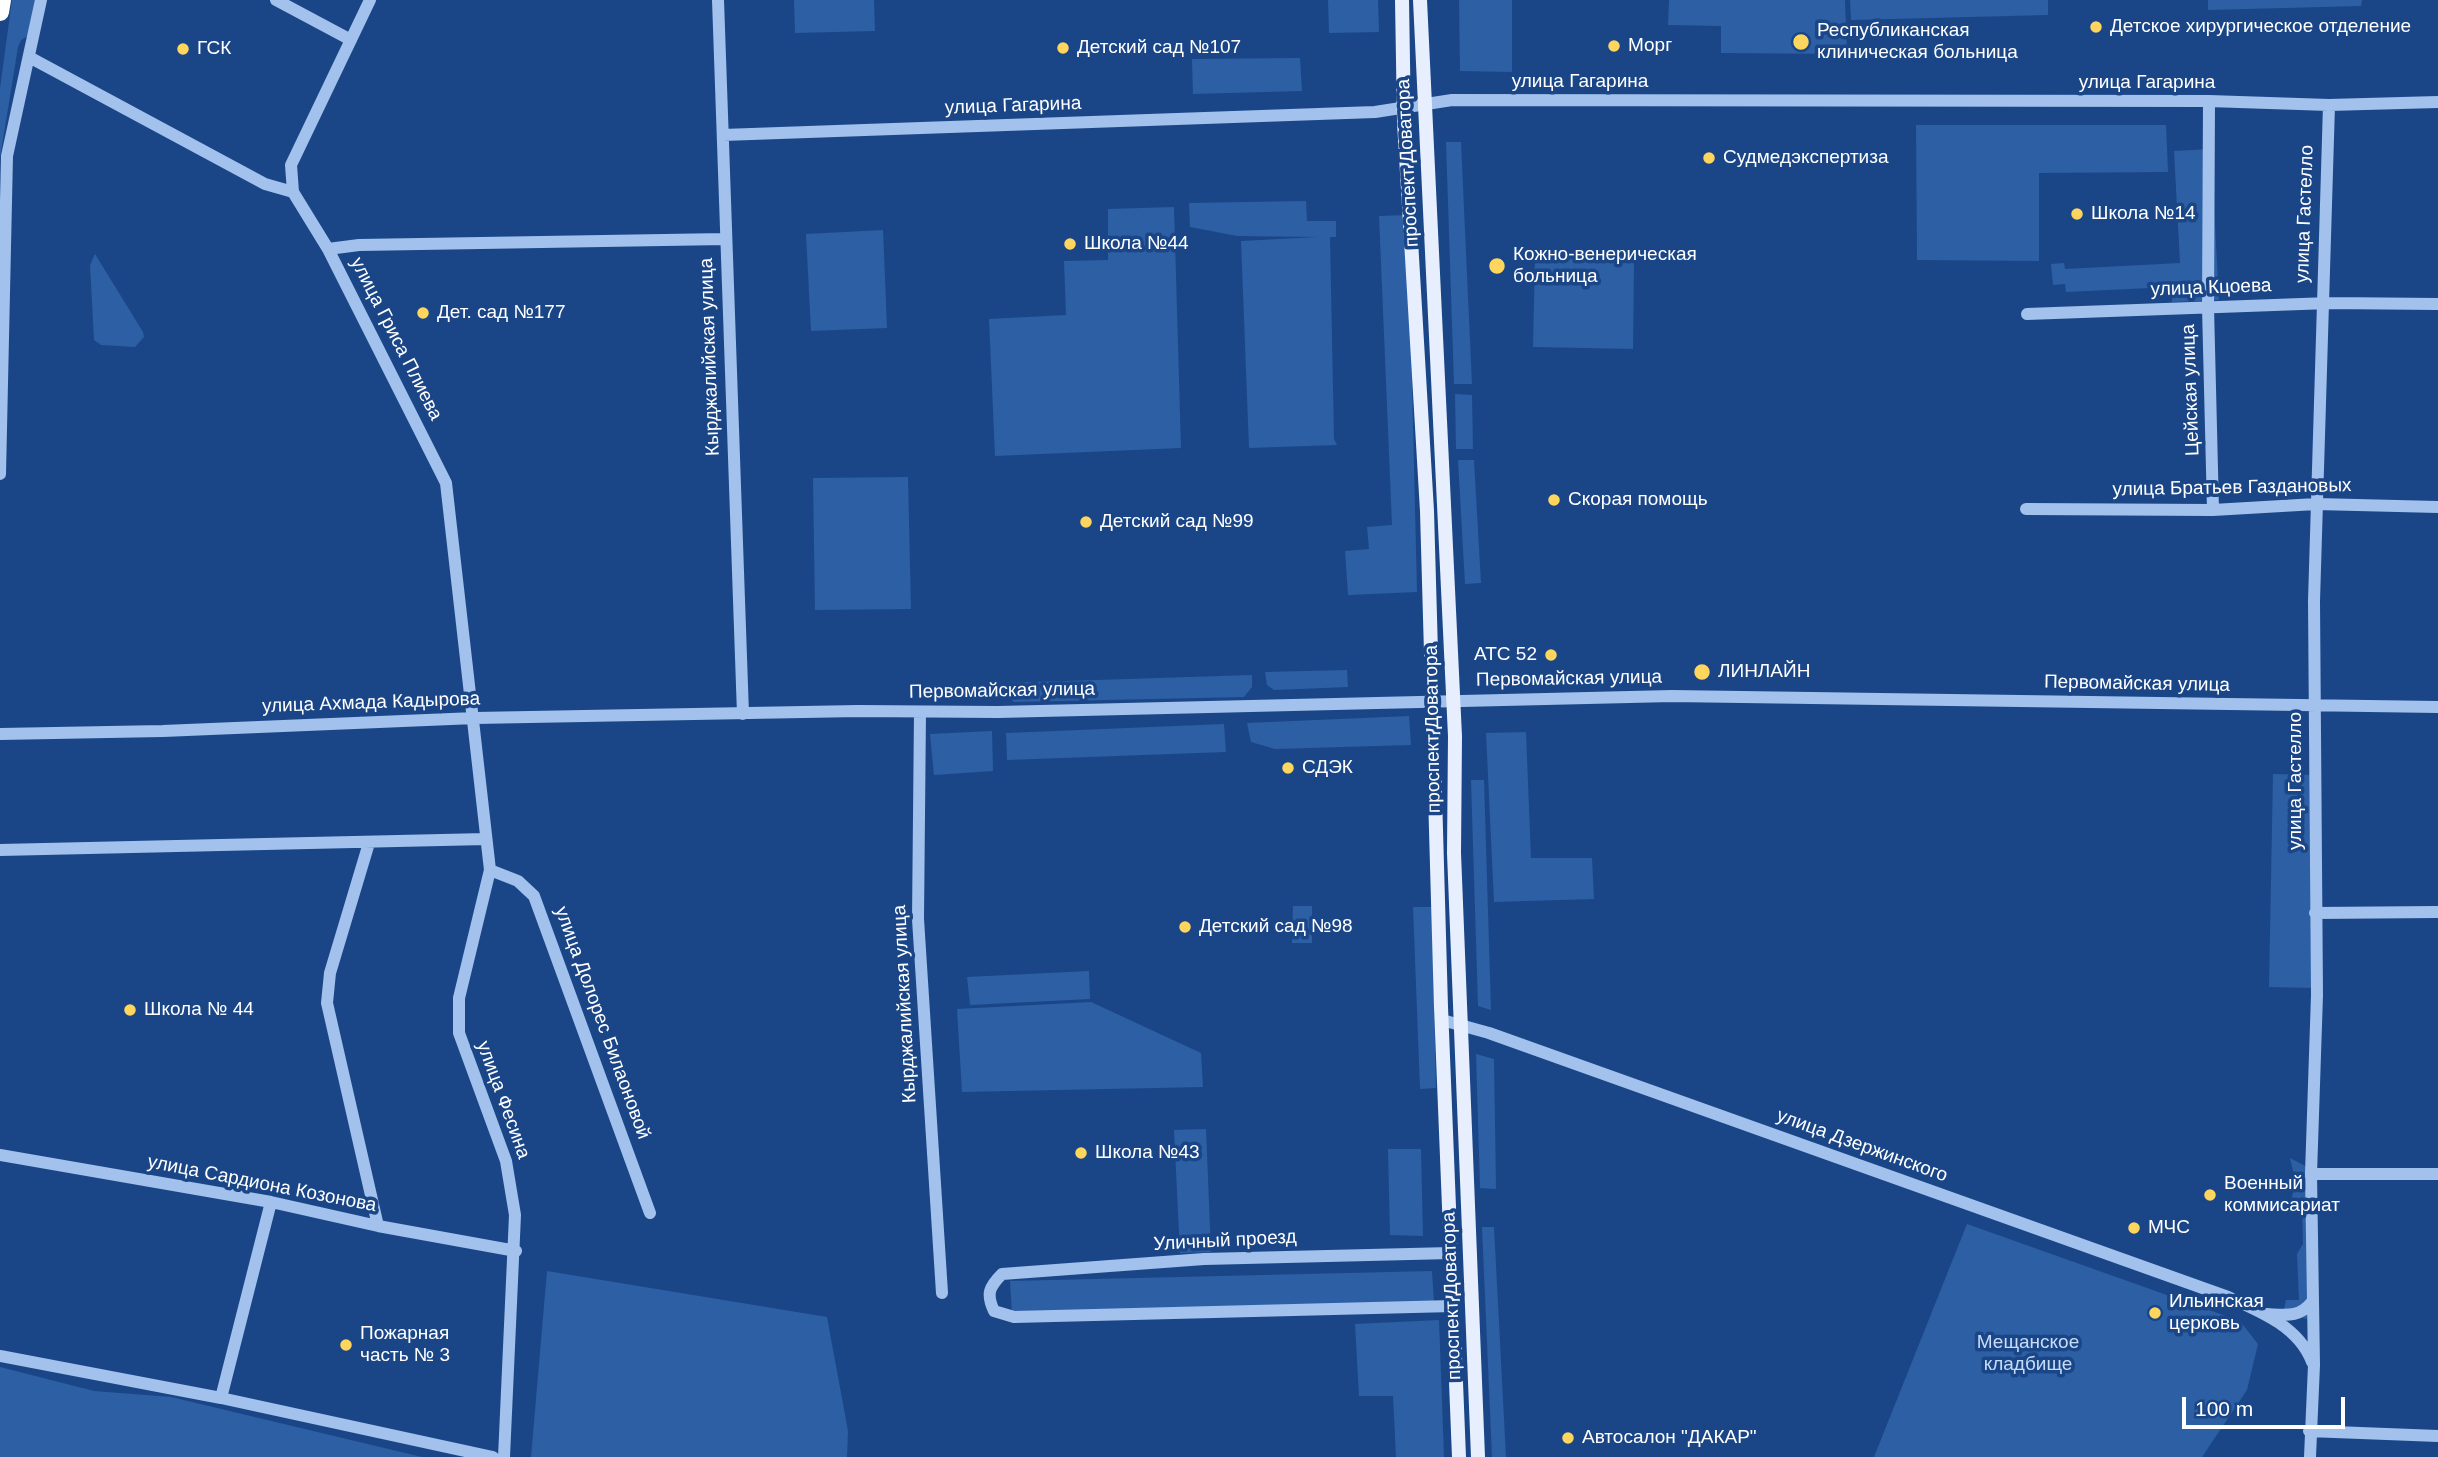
<!DOCTYPE html>
<meta charset="utf-8">
<style>
body{margin:0}
#map{position:relative;width:2438px;height:1457px;overflow:hidden;background:#1a4687;font-family:Arial,sans-serif}
canvas{display:block}
.scale{position:absolute;left:2182px;top:1397px;width:163px;height:32px;box-sizing:border-box;border:4px solid #fff;border-top:0;padding-left:9px;font-size:21px;line-height:24px;white-space:nowrap;color:#fff;-webkit-text-stroke:5px #1a4687;paint-order:stroke}
</style>
<div id="map">
<canvas width="2438" height="1457"></canvas>
<div class="scale">100 m</div>
</div>
<script>
const g = document.querySelector('canvas').getContext('2d');
g.lineJoin = 'round';
function fillPath(path, color) { g.fillStyle = color; g.fill(path, 'evenodd'); }
function strokePath(path, color, width, dash) { g.strokeStyle = color; g.lineWidth = width; g.lineCap = dash ? 'butt' : 'round'; g.setLineDash(dash || []); g.stroke(path); }
function write(font, color, halo, rows, align = 'center') {
  g.font = font + ' Arial,sans-serif'; g.lineWidth = 7; g.setLineDash([]); g.textBaseline = 'middle'; g.strokeStyle = halo; g.fillStyle = color; for (const [text, x, y, turn = 0] of rows) {
    g.save(); g.translate(x, y); g.rotate((+turn || 0) * Math.PI / 180); g.textAlign = isNaN(turn) ? turn : align; if (halo) g.strokeText(text, 0, 0); g.fillText(text, 0, 0); g.restore();
  }
}
fillPath(new Path2D(`
 M 12,0 L 37,0 L 30,35 L 21,40 L 18,47 L 0,158 L 0,88 Z
 M 794,0 L 874,0 L 875,31 L 795,33 Z
 M 1328,0 L 1378,0 L 1379,32 L 1329,33 Z
 M 1459,0 L 1512,0 L 1512,72 L 1460,71 Z
 M 1669,0 L 1845,0 L 1847,54 L 1721,53 L 1721,26 L 1668,25 Z
 M 1850,0 L 2048,0 L 2048,15 L 1851,20 Z
 M 2208,0 L 2362,0 L 2361,6 L 2208,10 Z
 M 1300,58 L 1302,91 L 1193,94 L 1192,59 Z
 M 1916,125 L 2166,125 L 2168,172 L 2039,173 L 2039,261 L 1917,260 Z
 M 1446,142 L 1461,142 L 1472,384 L 1454,384 Z
 M 2211,149 L 2219,300 L 2172,302 L 2171,287 L 2066,292 L 2065,284 L 2053,285 L 2051,264 L 2064,263 L 2065,269 L 2180,263 L 2174,151 Z
 M 1306,201 L 1307,221 L 1336,221 L 1336,237 L 1330,237 L 1334,439 L 1337,445 L 1249,448 L 1241,241 L 1317,237 L 1237,236 L 1190,227 L 1189,203 Z
 M 1174,207 L 1181,448 L 995,456 L 989,319 L 1066,315 L 1064,261 L 1108,260 L 1108,209 Z
 M 1408,215 L 1417,592 L 1348,595 L 1345,551 L 1369,549 L 1367,527 L 1392,525 L 1379,216 Z
 M 883,230 L 887,328 L 811,331 L 806,234 Z
 M 95,254 L 143,332 L 144,337 L 135,347 L 101,345 L 94,340 L 90,265 Z
 M 1535,257 L 1634,261 L 1633,349 L 1533,347 Z
 M 1455,394 L 1472,395 L 1473,449 L 1456,449 Z
 M 1458,460 L 1474,460 L 1481,583 L 1465,584 Z
 M 908,477 L 911,609 L 815,610 L 813,478 Z
 M 1347,670 L 1348,687 L 1274,690 L 1267,685 L 1265,672 Z
 M 1252,675 L 1252,687 L 1244,697 L 1014,702 L 1004,693 L 1003,683 Z
 M 1409,716 L 1411,745 L 1275,749 L 1251,742 L 1247,723 Z
 M 1224,724 L 1226,752 L 1007,760 L 1006,733 Z
 M 992,731 L 993,771 L 934,775 L 930,734 Z
 M 1526,732 L 1531,858 L 1592,858 L 1594,899 L 1494,902 L 1486,733 Z
 M 2273,774 L 2318,775 L 2315,988 L 2269,987 Z
 M 1471,780 L 1484,780 L 1491,1010 L 1478,1006 Z
 M 1293,906 L 1312,906 L 1312,943 L 1292,943 Z
 M 1413,907 L 1432,907 L 1436,1088 L 1420,1089 Z
 M 1089,971 L 1090,999 L 970,1005 L 967,977 Z
 M 1091,1002 L 1201,1053 L 1203,1087 L 962,1092 L 957,1009 Z
 M 1476,1054 L 1494,1059 L 1496,1189 L 1480,1188 Z
 M 1206,1129 L 1211,1252 L 1180,1253 L 1174,1130 Z
 M 1388,1149 L 1421,1149 L 1423,1236 L 1390,1235 Z
 M 2290,1158 L 2309,1168 L 2316,1311 L 2306,1319 L 2284,1310 L 2286,1300 L 2299,1300 L 2297,1254 L 2303,1244 L 2302,1208 L 2292,1198 L 2295,1179 Z
 M 1967,1224 L 2240,1321 L 2258,1344 L 2247,1390 L 2202,1457 L 1874,1457 Z
 M 1482,1227 L 1494,1227 L 1506,1457 L 1492,1457 Z
 M 547,1271 L 827,1317 L 848,1431 L 847,1457 L 531,1457 Z
 M 1432,1271 L 1434,1302 L 1012,1314 L 1010,1281 Z
 M 1439,1320 L 1444,1457 L 1396,1457 L 1393,1396 L 1359,1396 L 1355,1324 Z
 M 0,1367 L 94,1391 L 171,1397 L 422,1457 L 0,1457 Z`), '#2d5fa5');
strokePath(new Path2D(`
 M 276,0 L 351,40
 M 370,0 L 291,165 L 293,192 L 328,249 L 446,483 L 490,870 L 459,998 L 459,1033 L 506,1161 L 515,1215 L 504,1457
 M 718,0 L 743,714
 M 29,57 L 265,184 L 293,192
 M 2209,101 L 2208,307 L 2213,510
 M 723,135 L 1375,112 L 1452,100 L 2209,101 L 2329,105 L 2438,102
 M 328,249 L 359,245 L 725,239
 M 2027,314 L 2329,303 L 2438,304
 M 0,474 L 7,156 L 41,0
 M 2026,509 L 2213,510 L 2316,504 L 2438,507
 M 920,712 L 918,919 L 942,1293
 M 0,734 L 163,731 L 475,718 L 858,711 L 998,712 L 1672,696 L 2438,707
 M 369,843 L 330,973 L 327,1003 L 378,1226
 M 0,850 L 486,839
 M 490,870 L 518,881 L 534,896 L 650,1213
 M 2315,913 L 2438,912
 M 1442,1020 L 1489,1033 L 2228,1297 C 2260,1311 2299,1327 2312,1362
 M 0,1155 L 271,1202 L 378,1226 L 516,1251
 M 2311,1174 L 2438,1174
 M 1451,1253 L 1204,1259 L 1002,1274 C 989,1287 986,1294 994,1311 L 1014,1317 L 1453,1306
 M 2267,1314 C 2286,1315 2299,1318 2312,1302
 M 0,1356 L 221,1398 L 493,1457
 M 221,1398 L 271,1202
 M 2309,1431 L 2438,1436
 M 2310,1457 L 2314,1365 L 2311,1174 L 2317,995 L 2314,601 L 2329,105`), '#a2c1ec', 12);
strokePath(new Path2D(`
 M 1402,0 L 1404,122 L 1427,511 L 1441,1007 L 1459,1457
 M 1420,0 L 1455,736 L 1454,853 L 1478,1457`), '#e7efff', 14);
strokePath(new Path2D(`
 M 0,12 L 2,0`), '#fff', 18);
for (const [x, y, r, color] of [
 [2096,27,7,"#ffd65d"],
 [1801,42,9,"#ffd65d"],
 [1614,46,7,"#ffd65d"],
 [1063,48,7,"#ffd65d"],
 [183,49,7,"#ffd65d"],
 [1709,158,7,"#ffd65d"],
 [2077,214,7,"#ffd65d"],
 [1070,244,7,"#ffd65d"],
 [1497,266,9,"#ffd65d"],
 [423,313,7,"#ffd65d"],
 [1554,500,7,"#ffd65d"],
 [1086,522,7,"#ffd65d"],
 [1551,655,7,"#ffd65d"],
 [1702,672,9,"#ffd65d"],
 [1288,768,7,"#ffd65d"],
 [1185,927,7,"#ffd65d"],
 [130,1010,7,"#ffd65d"],
 [1081,1153,7,"#ffd65d"],
 [2210,1195,7,"#ffd65d"],
 [2134,1228,7,"#ffd65d"],
 [2155,1313,7,"#ffd65d"],
 [346,1345,7,"#ffd65d"],
 [1568,1438,7,"#ffd65d"]
]) { const dot = new Path2D(); dot.arc(x, y, r, 0, 2 * Math.PI); g.fillStyle = color; g.fill(dot); strokePath(dot, '#1a4687', 2.5); }
write('19px', '#fff', '#1a4687', [
 ["Детское хирургическое отделение",2110,27],
 ["Республиканская",1817,31],
 ["клиническая больница",1817,53],
 ["Морг",1628,46],
 ["Детский сад №107",1077,48],
 ["ГСК",197,49],
 ["Судмедэкспертиза",1723,158],
 ["Школа №14",2091,214],
 ["Школа №44",1084,244],
 ["Кожно-венерическая",1513,255],
 ["больница",1513,277],
 ["Дет. сад №177",437,313],
 ["Скорая помощь",1568,500],
 ["Детский сад №99",1100,522],
 ["АТС 52",1537,655,"right"],
 ["ЛИНЛАЙН",1718,672],
 ["СДЭК",1302,768],
 ["Детский сад №98",1199,927],
 ["Школа № 44",144,1010],
 ["Школа №43",1095,1153],
 ["Военный",2224,1184],
 ["коммисариат",2224,1206],
 ["МЧС",2148,1228],
 ["Ильинская",2169,1302],
 ["церковь",2169,1324],
 ["Пожарная",360,1334],
 ["часть № 3",360,1356],
 ["Автосалон \"ДАКАР\"",1582,1438]
], 'left');
write('19px', '#fff', '#1a4687', [
 ["улица Гагарина",1580,82],
 ["улица Гагарина",2147,83],
 ["улица Гагарина",1013,106,-2],
 ["проспект Доватора",1408,163,-93],
 ["улица Гастелло",2305,214,-88],
 ["улица Кцоева",2211,288,-2],
 ["улица Гриса Плиева",396,339,63],
 ["Кырджалийская улица",710,357,-92],
 ["Цейская улица",2191,390,-92],
 ["улица Братьев Газдановых",2232,488,-1],
 ["Первомайская улица",1569,679,-1],
 ["Первомайская улица",2137,684,1],
 ["Первомайская улица",1002,691,-1],
 ["улица Ахмада Кадырова",371,703,-2],
 ["проспект Доватора",1433,729,-91],
 ["улица Гастелло",2296,781,-90],
 ["Кырджалийская улица",905,1004,-93],
 ["улица Долорес Билаоновой",602,1023,70],
 ["улица Фесина",503,1100,70],
 ["улица Дзержинского",1862,1146,20],
 ["улица Сардиона Козонова",262,1184,11],
 ["Уличный проезд",1225,1241,-3],
 ["проспект Доватора",1452,1296,-92]
]);
write('19px', '#c7dcf9', '#1a4687', [
 ["Мещанское",2028,1343],
 ["кладбище",2028,1365]
]);
</script>
